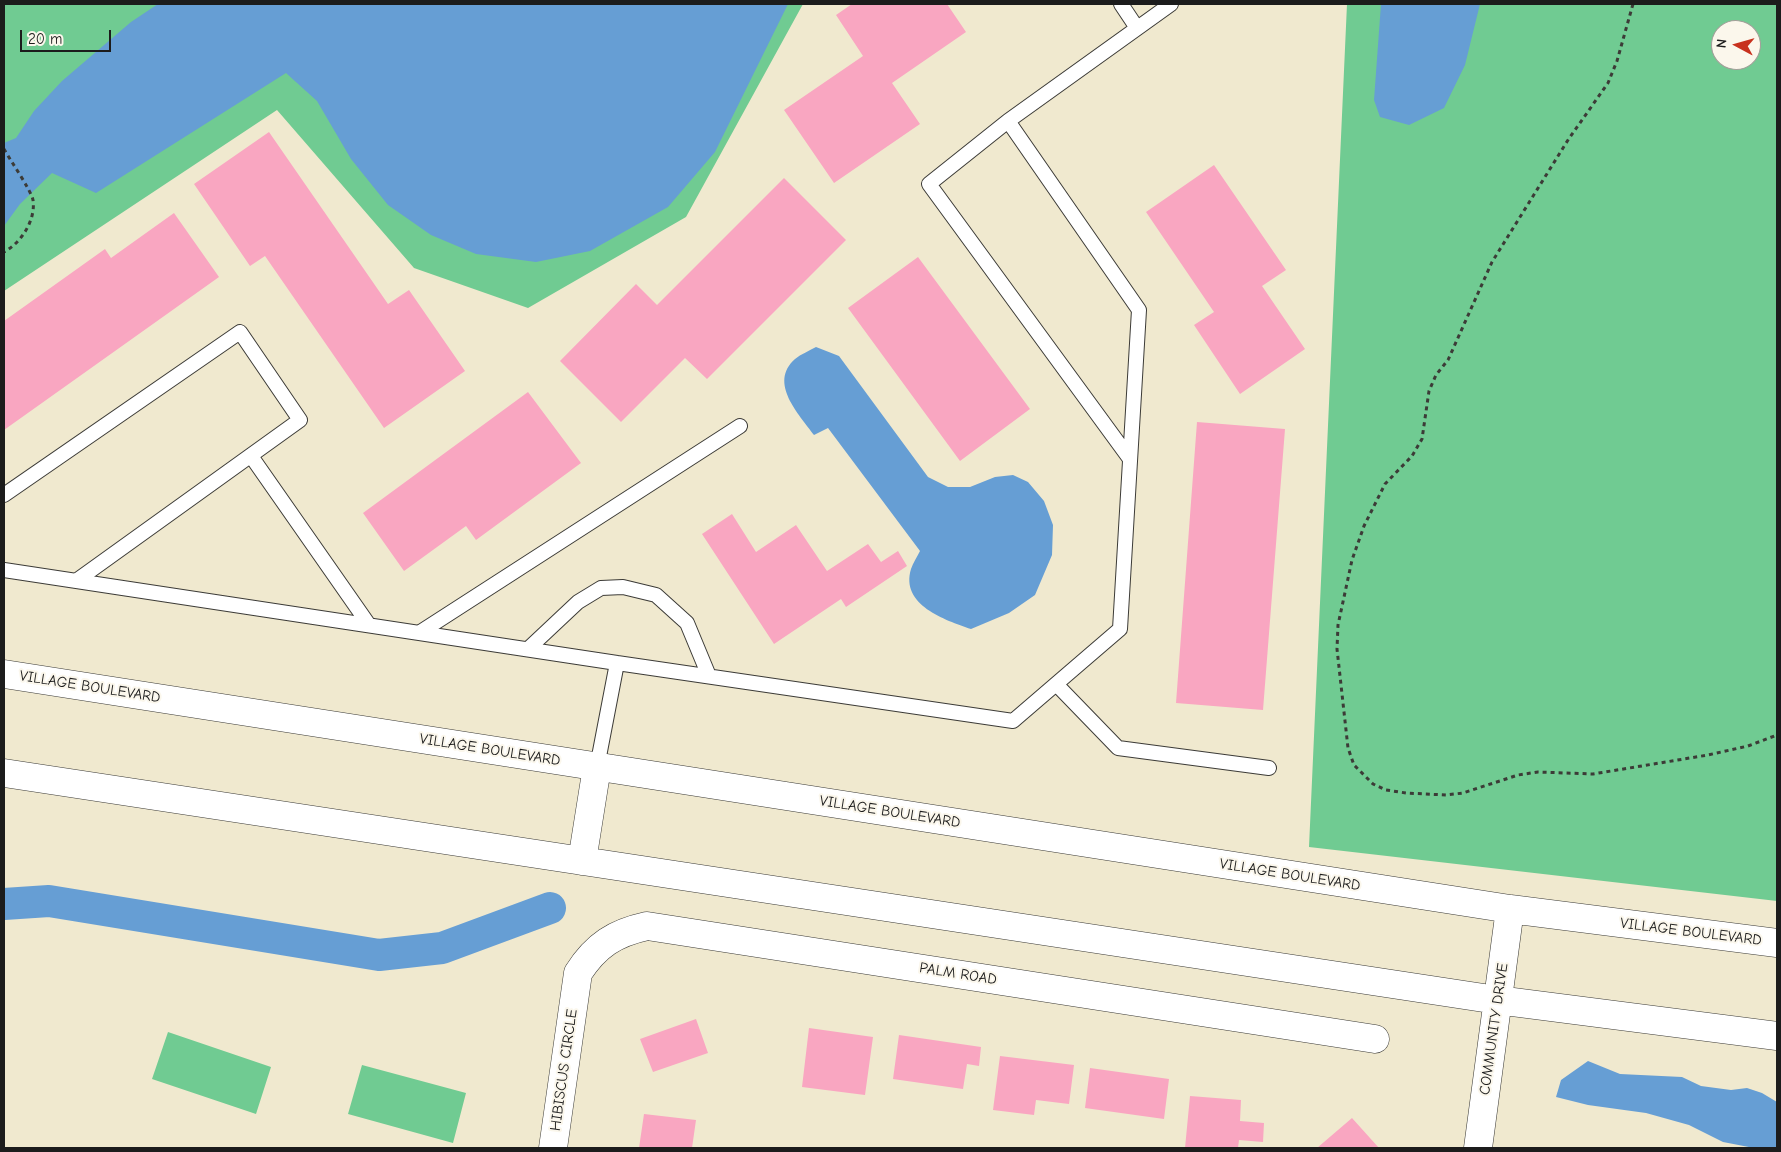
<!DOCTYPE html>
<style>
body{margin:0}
#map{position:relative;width:1781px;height:1152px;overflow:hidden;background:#f0e9cf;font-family:"Comic Neue",sans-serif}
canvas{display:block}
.frame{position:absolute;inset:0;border:5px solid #1c1c1c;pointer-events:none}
.north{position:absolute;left:1711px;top:20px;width:50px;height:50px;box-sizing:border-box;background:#fbf7ec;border:1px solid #a29f99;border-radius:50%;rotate:276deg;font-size:14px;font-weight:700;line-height:20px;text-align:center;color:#1c1c1c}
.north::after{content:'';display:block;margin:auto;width:18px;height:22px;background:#c8321e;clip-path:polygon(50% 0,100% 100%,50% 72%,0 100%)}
.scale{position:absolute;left:20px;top:30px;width:91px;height:22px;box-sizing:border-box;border:2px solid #1c1c1c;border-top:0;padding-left:6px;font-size:15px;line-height:18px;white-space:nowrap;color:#1c1c1c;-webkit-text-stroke:4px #fbf7ec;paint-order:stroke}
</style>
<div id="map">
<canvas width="1781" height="1152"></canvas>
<div class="frame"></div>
<div class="north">N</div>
<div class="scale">20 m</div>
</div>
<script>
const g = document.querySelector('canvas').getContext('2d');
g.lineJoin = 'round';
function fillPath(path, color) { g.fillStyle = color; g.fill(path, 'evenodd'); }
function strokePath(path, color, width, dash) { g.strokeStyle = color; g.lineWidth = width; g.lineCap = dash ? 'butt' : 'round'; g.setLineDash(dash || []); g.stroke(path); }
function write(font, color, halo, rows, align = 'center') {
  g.font = font + ' "Comic Neue",sans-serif'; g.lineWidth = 4; g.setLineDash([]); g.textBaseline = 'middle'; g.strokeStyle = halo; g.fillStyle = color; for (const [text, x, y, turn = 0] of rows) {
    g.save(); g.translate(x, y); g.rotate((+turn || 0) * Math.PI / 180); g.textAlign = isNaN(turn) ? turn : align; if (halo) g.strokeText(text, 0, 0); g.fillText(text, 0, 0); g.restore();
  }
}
fillPath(new Path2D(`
 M 4,4 L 803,4 L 686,217 L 528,308 L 414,268 L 277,110 L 4,291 Z
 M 1347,4 L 1777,4 L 1777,901 L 1309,847 ZM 1721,30 L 1751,30 L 1751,60 L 1721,60 Z
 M 168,1032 L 271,1067 L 256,1114 L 152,1079 Z
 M 362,1065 L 466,1093 L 453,1143 L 348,1114 Z`), '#70cb92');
fillPath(new Path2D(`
 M 158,4 L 788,4 L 715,152 L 668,207 L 590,251 L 536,262 L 476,254 L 431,235 L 388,205 L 351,159 L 317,101 L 286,73 L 96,193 L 52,173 L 20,204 L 4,226 L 4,143 L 16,138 L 34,111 L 62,81 L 131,22 Z
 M 1381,4 L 1480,4 L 1465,65 L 1444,108 L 1409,125 L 1380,117 L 1374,100 Z
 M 816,347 L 839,356 L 928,477 L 948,487 L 970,487 L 995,477 L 1013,475 L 1028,482 L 1044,501 L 1053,525 L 1052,555 L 1035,595 L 1009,613 L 971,629 C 945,620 900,605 911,569 C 913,563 917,557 920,551 L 828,428 L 814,435 C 799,414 768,383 795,359 C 801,354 809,351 816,347 Z
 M 1588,1061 L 1620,1074 L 1682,1077 L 1701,1086 L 1731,1090 L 1747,1088 L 1762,1093 L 1777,1102 L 1777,1148 L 1754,1148 L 1723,1142 L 1689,1125 L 1646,1113 L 1588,1105 L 1556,1097 L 1561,1080 Z`), '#669ed4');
strokePath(new Path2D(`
 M 4,904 L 49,901 L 379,955 L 442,948 L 550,908`), '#669ed4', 32);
fillPath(new Path2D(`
 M 852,4 L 947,4 L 966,32 L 892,83 L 920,124 L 834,183 L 784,110 L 863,56 L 836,15 Z
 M 269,132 L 388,304 L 409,290 L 465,371 L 384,428 L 265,256 L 250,266 L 194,184 Z
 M 1214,165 L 1286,270 L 1262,286 L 1305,349 L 1240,394 L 1194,325 L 1214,312 L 1146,212 Z
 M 784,178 L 846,240 L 707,379 L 685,358 L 621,422 L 560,361 L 636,284 L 657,305 Z
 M 174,213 L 219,277 L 4,430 L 4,321 L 105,249 L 111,258 Z
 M 918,257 L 1030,409 L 960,461 L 848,308 Z
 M 528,392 L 581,463 L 476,540 L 466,526 L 404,571 L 363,513 Z
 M 1197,422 L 1285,429 L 1263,710 L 1176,703 Z
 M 732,514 L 756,552 L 796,525 L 827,571 L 868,544 L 881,562 L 898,551 L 907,566 L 846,607 L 841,599 L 774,644 L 702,534 Z
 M 696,1019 L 708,1053 L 653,1072 L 640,1039 Z
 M 809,1028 L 873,1037 L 865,1095 L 802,1087 Z
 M 899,1035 L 981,1047 L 979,1066 L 967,1064 L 963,1089 L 893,1079 Z
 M 1000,1056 L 1074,1065 L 1069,1104 L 1036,1100 L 1034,1115 L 993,1110 Z
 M 1090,1068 L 1169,1079 L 1164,1119 L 1085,1108 Z
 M 1190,1096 L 1241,1100 L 1240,1121 L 1264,1123 L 1263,1142 L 1239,1140 L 1238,1148 L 1185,1148 Z
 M 644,1114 L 696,1120 L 692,1148 L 639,1148 Z
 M 1352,1118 L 1379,1148 L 1317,1148 Z`), '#f9a6c1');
const service = new Path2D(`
 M 1121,4 L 1137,28
 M 251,456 L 369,625
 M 1130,459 L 929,184 L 1008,121 L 1171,4
 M 4,495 L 240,332 L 300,420 L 76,581
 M 4,570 L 617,663 L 597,767
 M 419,633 L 740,426
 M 528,649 L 578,602 L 601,588 L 623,587 L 656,595 L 687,623 L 709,676
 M 617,663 L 1013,721 L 1120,629 L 1139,310 L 1008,121
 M 1056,684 L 1118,748 L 1269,768`);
const minor = new Path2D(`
 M 553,1148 L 578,973 C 596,945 615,933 647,926 L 1375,1039`);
const tertiary = new Path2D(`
 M 4,674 L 1510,909 L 1777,943
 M 4,773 L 1497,1000 L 1777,1036
 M 582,861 L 597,767
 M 1478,1148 L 1510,909`);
strokePath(service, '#3c3b37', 16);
strokePath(minor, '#3c3b37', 29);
strokePath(tertiary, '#3c3b37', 29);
strokePath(new Path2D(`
 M 1633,4 L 1617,61 L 1608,83 L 1568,140 L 1492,262 L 1448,360 L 1436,375 L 1429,391 L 1422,439 L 1412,456 L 1385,484 L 1364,526 L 1352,560 L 1338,625 L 1337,649 L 1348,748 L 1354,765 L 1373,784 L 1386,790 L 1406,793 L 1446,795 L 1463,793 L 1518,775 L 1538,772 L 1593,774 L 1708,755 L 1748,746 L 1777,735
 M 4,149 C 10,160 31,190 33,200 C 36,220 21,243 4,252`), '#3c3b37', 3, [4, 4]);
strokePath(service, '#fff', 14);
strokePath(minor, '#fff', 28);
strokePath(tertiary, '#fff', 28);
write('15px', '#1c1c1c', '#fbf7ec', [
 ["VILLAGE BOULEVARD",90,687,9],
 ["VILLAGE BOULEVARD",490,750,9],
 ["VILLAGE BOULEVARD",890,812,9],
 ["VILLAGE BOULEVARD",1290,875,9],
 ["VILLAGE BOULEVARD",1691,932,7],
 ["PALM ROAD",958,974,9],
 ["COMMUNITY DRIVE",1494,1029,-82],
 ["HIBISCUS CIRCLE",564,1070,-82]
]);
</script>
